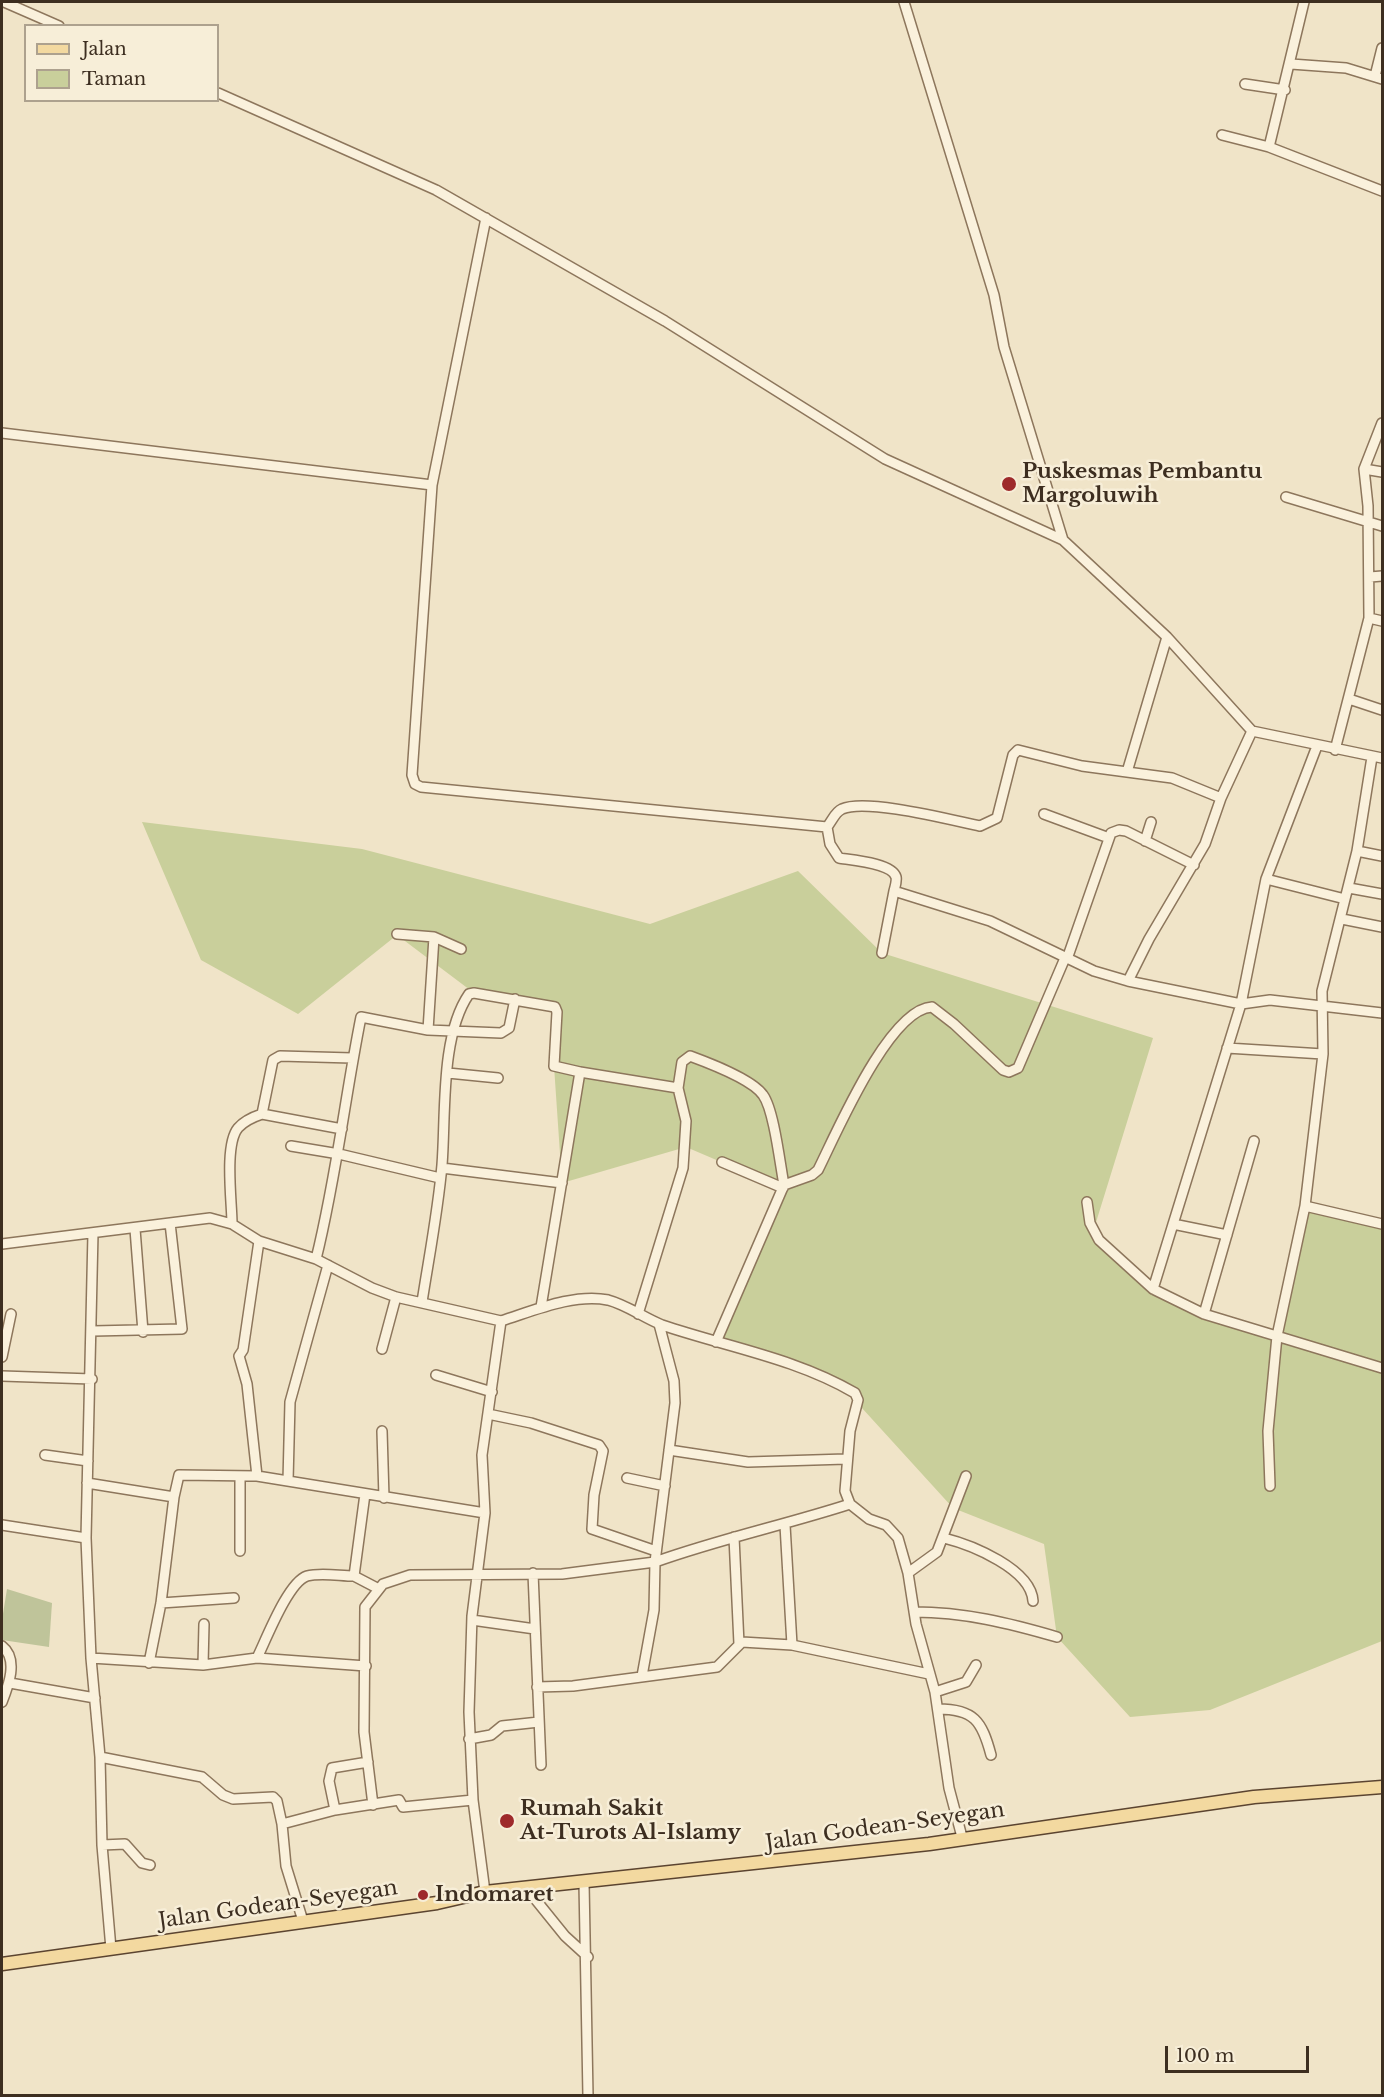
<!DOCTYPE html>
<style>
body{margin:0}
#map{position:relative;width:1384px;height:2097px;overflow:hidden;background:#f0e4c8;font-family:"Libre Baskerville",serif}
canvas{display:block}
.frame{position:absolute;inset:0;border:3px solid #3d2e20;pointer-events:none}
.legend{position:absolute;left:24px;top:24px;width:195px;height:78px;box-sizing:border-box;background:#f7eed8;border:2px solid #ada18e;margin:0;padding:8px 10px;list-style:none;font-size:18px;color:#3d2e20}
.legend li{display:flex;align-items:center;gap:12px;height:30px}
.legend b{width:30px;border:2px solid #ada18e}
.scale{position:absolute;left:1165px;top:2046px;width:144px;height:27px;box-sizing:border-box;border:3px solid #3d2e20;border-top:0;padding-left:8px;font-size:18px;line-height:21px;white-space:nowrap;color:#3d2e20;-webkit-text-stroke:4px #f7eed8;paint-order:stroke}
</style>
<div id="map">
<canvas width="1384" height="2097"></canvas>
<div class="frame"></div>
<ul class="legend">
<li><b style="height:8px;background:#f3d9a0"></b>Jalan</li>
<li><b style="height:16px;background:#c9cf9b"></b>Taman</li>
</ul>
<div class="scale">100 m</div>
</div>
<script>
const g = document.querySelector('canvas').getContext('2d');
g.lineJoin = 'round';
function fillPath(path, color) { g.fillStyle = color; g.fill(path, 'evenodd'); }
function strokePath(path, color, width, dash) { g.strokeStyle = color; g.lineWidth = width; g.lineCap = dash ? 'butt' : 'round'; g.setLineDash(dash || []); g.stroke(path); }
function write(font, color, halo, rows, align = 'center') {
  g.font = font + ' "Libre Baskerville",serif'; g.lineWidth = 5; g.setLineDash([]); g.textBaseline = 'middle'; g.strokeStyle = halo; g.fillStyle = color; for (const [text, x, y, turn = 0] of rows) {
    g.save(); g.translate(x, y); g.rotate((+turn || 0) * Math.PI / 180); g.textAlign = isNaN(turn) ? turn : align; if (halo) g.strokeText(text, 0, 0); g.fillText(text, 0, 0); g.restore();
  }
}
fillPath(new Path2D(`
 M 142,822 L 362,849 L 650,924 L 798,871 L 882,953 L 1153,1038 L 1093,1232 L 1153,1289 L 1204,1314 L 1277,1336 L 1305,1202 L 1382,1219 L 1382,1641 L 1210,1710 L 1130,1717 L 1057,1637 L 1044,1544 L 953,1508 L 841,1385 L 716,1342 L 782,1188 L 686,1147 L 562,1183 L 554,1066 L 557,1012 L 474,993 L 397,935 L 298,1014 L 201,960 Z`), '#c9cf9b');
fillPath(new Path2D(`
 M 7,1589 L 52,1603 L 49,1647 L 2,1640 L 2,1620 Z`), '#bfc49a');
const minor = new Path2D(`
 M 4,2 L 59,26
 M 904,2 L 994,295 L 1004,347 L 1063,540
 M 1291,64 L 1346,68 L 1382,79
 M 1375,76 L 1382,48
 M 1245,84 L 1285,90
 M 218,93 L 436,190 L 665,321 L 885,459 L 1063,540 L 1167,637 L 1252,731 L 1382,758
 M 1222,135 L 1269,147 L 1382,191
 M 1269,147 L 1304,2
 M 486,218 L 432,485 L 412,775 L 415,784 L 421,787 L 827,827 C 832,821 835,812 842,809 C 866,798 951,820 980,826 L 997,818 L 1013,755 L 1018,750 L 1082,766 L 1172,778 L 1221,798
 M 2,433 L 432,485
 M 1364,469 L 1382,472
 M 1286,497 L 1382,526
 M 1370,577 L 1382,576
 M 1369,618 L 1382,621
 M 1349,699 L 1382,710
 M 1252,731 L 1221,798 L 1205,844 L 1149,939 L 1128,981 L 1241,1004 L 1270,1000 L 1382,1013
 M 1317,746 L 1266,879 L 1241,1004 L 1153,1289 L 1204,1314 L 1382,1368
 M 1335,750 L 1369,618 L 1368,506 L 1364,469 L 1382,423
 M 1372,757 L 1357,851 L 1322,991 L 1323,1054 L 1305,1206 L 1382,1224
 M 1127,772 L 1167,637
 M 1044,814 L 1109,838
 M 827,827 L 830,844 L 839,858 C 851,860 892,863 896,877 C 897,881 895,887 894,891 L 990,921 L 1094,971 L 1128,981
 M 1145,841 L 1151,822
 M 1357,851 L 1382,856
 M 1266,879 L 1345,899
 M 1349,888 L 1382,894
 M 1342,919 L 1382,927
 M 397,934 L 434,937 L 461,949
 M 882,953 L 894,891
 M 1067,959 L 1111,833 L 1119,830 L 1126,831 L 1194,865
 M 428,1030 L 434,937
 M 1227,1048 L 1323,1054
 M 580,1072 L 678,1088 L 682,1062 L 690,1056 C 709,1063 752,1079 763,1095 C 774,1110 780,1164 784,1185 L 812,1175 L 818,1170 C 836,1134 889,1009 932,1007 L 954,1024 L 1003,1070 L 1009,1072 L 1018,1068 L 1065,958
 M 448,1073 L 498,1078
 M 262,1114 L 342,1129
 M 291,1146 L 339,1154 L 440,1178
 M 722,1162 L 783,1188
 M 442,1168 L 562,1183
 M 1087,1202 L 1090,1223 L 1099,1240 L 1153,1289
 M 232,1224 C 232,1202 224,1145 238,1128 C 244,1121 253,1117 262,1114 L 273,1060 L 280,1056 L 352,1058
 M 1173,1224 L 1227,1235
 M 135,1229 L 143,1332
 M 93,1233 L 86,1538 L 91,1658 L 100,1757 L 102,1845 L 111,1949
 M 2,1244 L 210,1218 L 232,1224 L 259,1241 L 316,1259 L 372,1288 L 396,1297 L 501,1321 L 482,1455 L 485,1513 L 472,1616 L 469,1712 L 473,1800 L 485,1892
 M 316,1259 C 336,1179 345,1097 361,1017 L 428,1030 L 501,1033 L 509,1028 L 515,999
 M 422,1302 C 429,1257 438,1211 442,1165 C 446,1115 440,1036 469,994 L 474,993 L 555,1007 L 557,1012 L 554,1066 L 580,1072 L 541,1307
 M 638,1314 L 683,1168 L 686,1121 L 678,1088
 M 1204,1314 L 1254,1141
 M 501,1321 C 533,1311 574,1293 608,1300 C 627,1305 644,1318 662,1325 C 727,1347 795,1358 855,1393 L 858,1400 L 850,1431 L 845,1491 L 850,1504 L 869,1519 L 886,1525 L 898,1538 L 908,1573 L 916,1624 L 935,1692 L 949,1788 L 962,1837
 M 93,1331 L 182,1329 L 170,1223
 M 716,1342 L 784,1185
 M 382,1349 L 396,1297
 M 2,1357 L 11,1314
 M 436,1375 L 492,1392
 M 2,1376 L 92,1379
 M 488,1414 L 531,1423 L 599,1445 L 603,1451 L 594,1495 L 592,1529 L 656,1551
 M 382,1431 L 384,1498
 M 669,1450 L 748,1462 L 846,1459
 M 45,1455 L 88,1461
 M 257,1476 L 247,1384 L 239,1356 L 243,1350 L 259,1241
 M 627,1478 L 665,1486
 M 288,1481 L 290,1402 L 328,1265
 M 87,1483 L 174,1497
 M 1270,1486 L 1268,1431 L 1277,1336 L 1305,1206
 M 2,1525 L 86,1538
 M 785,1525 L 792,1645
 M 734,1537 L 739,1644
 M 944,1538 C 972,1545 1031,1569 1033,1601
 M 240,1551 L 240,1476
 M 533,1573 L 541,1765
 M 908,1573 L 937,1552 L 966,1476
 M 354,1576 L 377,1588
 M 161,1603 L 234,1598
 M 914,1612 C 964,1612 1009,1623 1057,1637
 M 472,1620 L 535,1629
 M 2,1646 C 19,1659 8,1687 2,1702
 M 91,1658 L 203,1665 L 257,1658 L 366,1666
 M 257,1658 C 266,1640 288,1582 307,1576 C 321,1572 340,1576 354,1576 L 365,1494
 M 149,1663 L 161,1603 L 174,1497 L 179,1475 L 257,1476 L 485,1513
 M 203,1665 L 204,1624
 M 642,1676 L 654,1610 L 655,1562 C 719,1539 785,1525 850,1504
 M 10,1683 L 95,1698
 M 537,1687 L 573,1686 L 717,1667 L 742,1642 L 792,1645 L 929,1674
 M 935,1692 L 966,1682 L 976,1665
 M 938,1709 C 974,1709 982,1721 991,1755
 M 469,1739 L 491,1735 L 502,1726 L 539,1722
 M 100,1757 L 202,1777 L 223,1795 L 233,1799 L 273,1797 L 277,1801 L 282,1824 L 335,1810 L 399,1800 L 403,1807 L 473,1800
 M 373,1805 L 364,1732 L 365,1607 L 383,1584 L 410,1575 L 562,1574 L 655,1562 L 675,1403 L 674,1381 L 659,1324
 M 335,1810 L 329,1781 L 332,1768 L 368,1762
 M 282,1824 L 286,1866 L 303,1921
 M 102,1845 L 125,1844 L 142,1863 L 150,1865
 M 584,1883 L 588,2096
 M 527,1889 L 565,1936 L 588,1957`);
const major = new Path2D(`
 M 2,1964 L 437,1903 L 485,1892 L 929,1844 L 1254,1797 L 1382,1787`);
strokePath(minor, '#8d765c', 12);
strokePath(major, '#5b4430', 15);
strokePath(minor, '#faf1dc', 9);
strokePath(major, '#f3d9a0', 12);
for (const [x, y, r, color] of [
 [1009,484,8,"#9e2a2b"],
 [507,1821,8,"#9e2a2b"],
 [423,1895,6,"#9e2a2b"]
]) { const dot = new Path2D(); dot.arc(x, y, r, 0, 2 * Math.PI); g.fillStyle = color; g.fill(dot); strokePath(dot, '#f7eed8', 2); }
write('bold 21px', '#3d2e20', '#f7eed8', [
 ["Puskesmas Pembantu",1022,472],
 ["Margoluwih",1022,496],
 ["Rumah Sakit",520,1809],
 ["At-Turots Al-Islamy",520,1833],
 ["Indomaret",435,1895]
], 'left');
write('21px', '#3d2e20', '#f7eed8', [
 ["Jalan Godean-Seyegan",885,1827,-8],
 ["Jalan Godean-Seyegan",278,1905,-8]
]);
</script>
